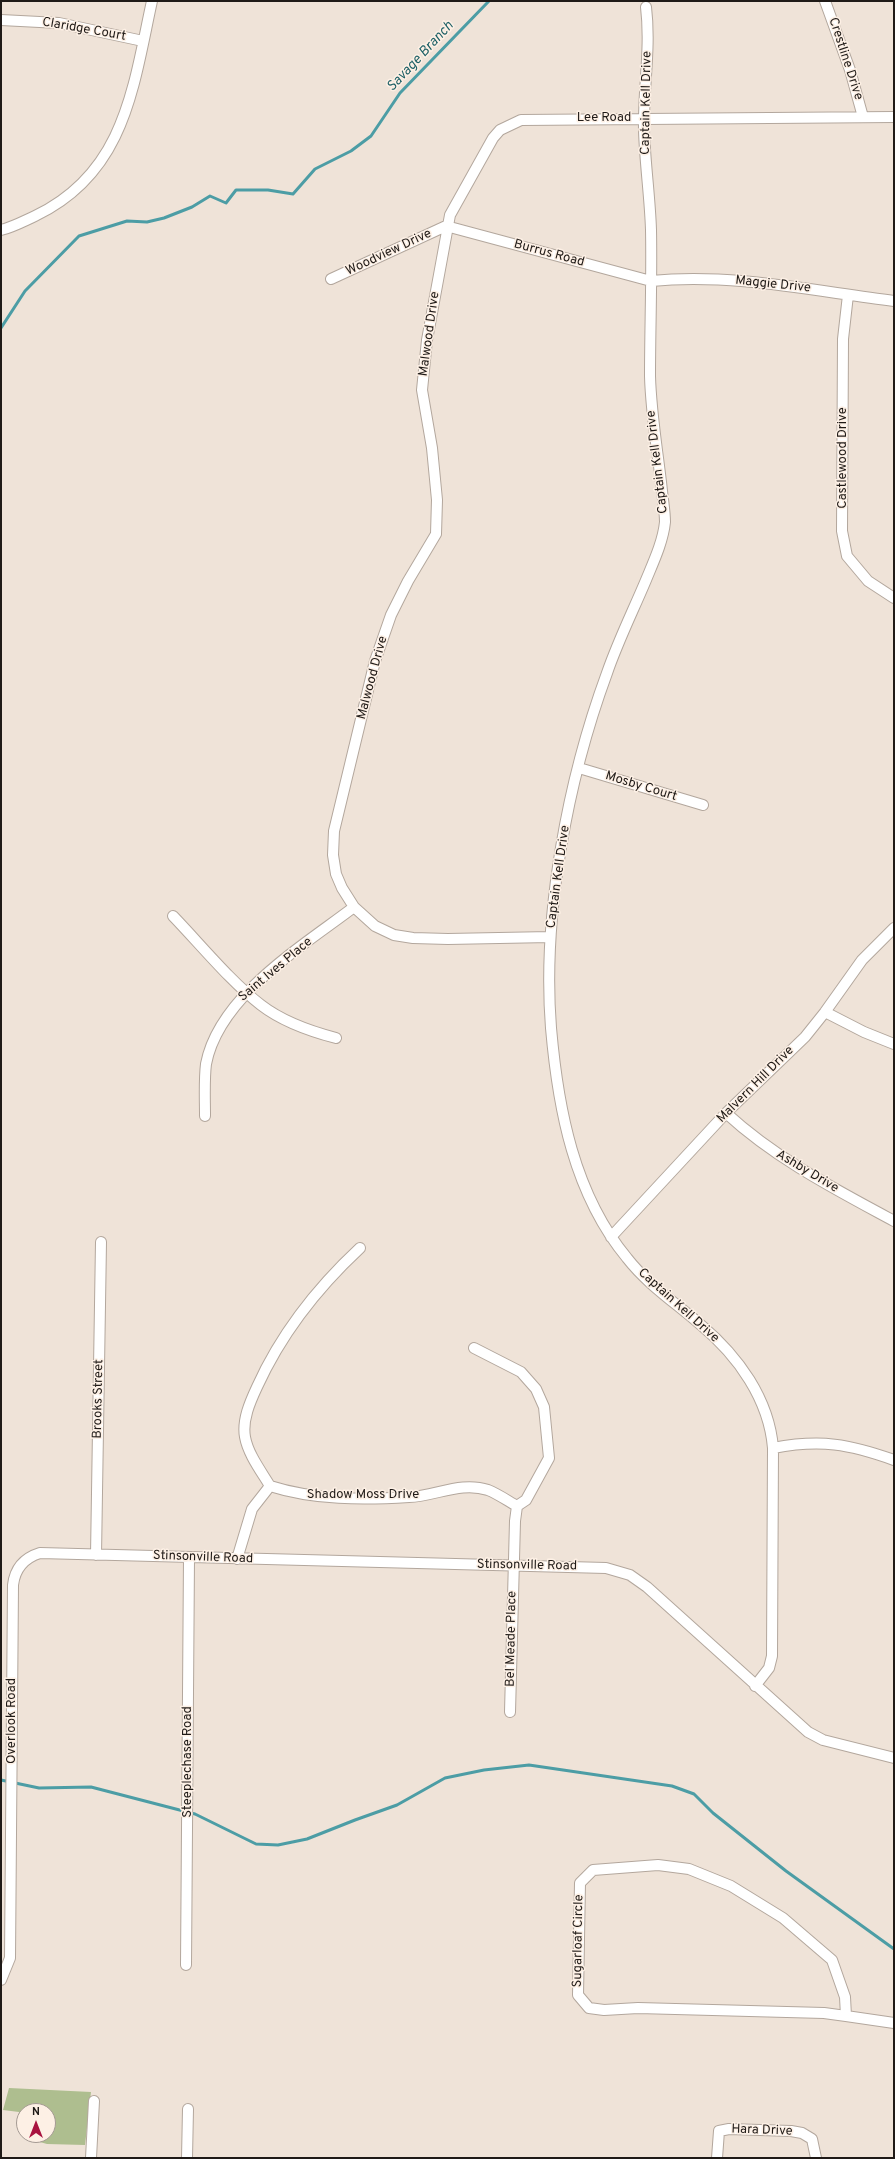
<!DOCTYPE html>
<style>
body{margin:0}
#map{position:relative;width:895px;height:2159px;overflow:hidden;background:#efe3d8;font-family:Overpass,sans-serif}
canvas{display:block}
.frame{position:absolute;inset:0;border:2px solid #1f1a17;pointer-events:none}
.north{position:absolute;left:16px;top:2103px;width:40px;height:40px;box-sizing:border-box;background:#fdf0e5;border:1px solid #a49a93;border-radius:50%;rotate:0deg;font-size:11px;font-weight:700;line-height:16px;text-align:center;color:#1f1a17}
.north::after{content:'';display:block;margin:auto;width:14px;height:18px;background:#a9123f;clip-path:polygon(50% 0,100% 100%,50% 72%,0 100%)}
</style>
<div id="map">
<canvas width="895" height="2159"></canvas>
<div class="frame"></div>
<div class="north">N</div>
</div>
<script>
const g = document.querySelector('canvas').getContext('2d');
g.lineJoin = 'round';
function fillPath(path, color) { g.fillStyle = color; g.fill(path, 'evenodd'); }
function strokePath(path, color, width, dash) { g.strokeStyle = color; g.lineWidth = width; g.lineCap = dash ? 'butt' : 'round'; g.setLineDash(dash || []); g.stroke(path); }
function write(font, color, halo, rows, align = 'center') {
  g.font = font + ' Overpass,sans-serif'; g.lineWidth = 3; g.setLineDash([]); g.textBaseline = 'middle'; g.strokeStyle = halo; g.fillStyle = color; for (const [text, x, y, turn = 0] of rows) {
    g.save(); g.translate(x, y); g.rotate((+turn || 0) * Math.PI / 180); g.textAlign = isNaN(turn) ? turn : align; if (halo) g.strokeText(text, 0, 0); g.fillText(text, 0, 0); g.restore();
  }
}
fillPath(new Path2D(`
 M 9,2088 L 91,2092 L 85,2145 L 47,2144 L 22,2137 L 24,2125 L 24,2135 L 48,2135 L 48,2111 L 24,2111 L 24,2120 L 18,2119 L 19,2112 L 3,2110 Z`), '#aebe8f');
strokePath(new Path2D(`
 M 1,328 L 25,291 L 79,236 L 127,221 L 147,222 L 164,218 L 192,207 L 210,196 L 226,203 L 236,190 L 268,190 L 293,194 L 315,169 L 351,151 L 371,136 L 400,93 L 489,1
 M 1,1780 L 39,1788 L 91,1787 L 195,1814 L 256,1844 L 278,1845 L 307,1839 L 355,1820 L 397,1805 L 445,1778 L 484,1770 L 529,1765 L 672,1786 L 694,1794 L 713,1813 L 786,1871 L 894,1949`), '#4c9da5', 3);
const street = new Path2D(`
 M 825,1 L 850,70 L 863,117
 M 646,7 C 651,48 643,89 644,130 C 645,164 650,197 651,230 C 652,279 650,328 650,376 C 651,415 658,453 662,491 C 663,501 665,512 665,522 C 663,542 653,563 646,580 C 633,611 618,641 607,673 C 568,779 542,914 551,1028 C 558,1109 574,1194 627,1258 C 648,1285 676,1303 701,1325 C 738,1356 769,1399 773,1448 L 772,1656 L 769,1668 L 755,1686
 M 1,20 L 59,23 L 143,41
 M 446,226 L 651,281 C 733,273 813,291 894,301
 M 1,230 C 13,227 24,221 35,216 C 125,173 133,88 152,1
 M 331,279 L 446,226
 M 848,295 L 843,339 L 842,531 L 847,556 L 868,581 L 894,598
 M 579,768 L 703,805
 M 173,916 C 200,944 231,982 261,1005 C 283,1022 309,1031 336,1038
 M 550,937 L 448,939 L 413,938 L 394,935 L 375,926 L 354,907 L 342,888 L 336,874 L 333,855 L 334,831 L 375,661 L 391,615 L 408,581 L 436,534 L 437,500 L 432,448 L 422,390 L 427,340 L 450,215 L 493,138 L 500,130 L 521,120 L 894,117
 M 825,1012 L 864,1032 L 894,1044
 M 726,1113 C 776,1159 835,1189 894,1221
 M 205,1116 C 205,1099 204,1080 206,1064 C 219,996 303,946 354,907
 M 611,1237 L 726,1113 L 805,1037 L 825,1012 L 862,960 L 894,928
 M 360,1248 C 317,1288 281,1334 257,1387 C 250,1402 242,1420 245,1437 C 248,1454 261,1471 270,1486 C 314,1500 363,1500 409,1497 C 436,1496 461,1481 488,1490 C 498,1494 508,1501 517,1506
 M 474,1348 L 521,1372 L 536,1389 L 544,1407 L 549,1458 L 526,1500 L 517,1506 L 515,1521 L 510,1712
 M 773,1448 C 821,1439 849,1444 894,1460
 M 96,1555 L 101,1242
 M 237,1559 L 252,1509 L 270,1486
 M 658,1865 L 689,1869 L 731,1886 L 783,1918 L 832,1960 L 845,1997 L 846,2016 L 824,2013 L 638,2008 L 604,2010 L 589,2008 L 578,1995 L 580,1883 L 593,1870 Z
 M 186,1965 L 189,1558
 M 1,1980 L 10,1958 L 13,1585 C 15,1568 24,1558 40,1553 L 606,1568 L 630,1575 L 647,1587 L 808,1732 L 823,1740 L 894,1758
 M 846,2016 L 894,2023
 M 91,2158 L 94,2101
 M 187,2158 L 188,2109
 M 717,2158 L 719,2131 L 729,2129 L 791,2131 L 802,2133 L 812,2139 L 816,2158`);
strokePath(street, '#b3a79d', 12);
strokePath(street, '#fff', 10);
write('13px', '#1f1a17', '#fdf0e5', [
 ["Claridge Court",84,30,10],
 ["Crestline Drive",845,59,72],
 ["Captain Kell Drive",647,103,-89],
 ["Lee Road",604,118],
 ["Woodview Drive",389,253,-25],
 ["Burrus Road",549,254,15],
 ["Maggie Drive",773,285,6],
 ["Malwood Drive",430,334,-82],
 ["Castlewood Drive",843,458,-90],
 ["Captain Kell Drive",658,462,-97],
 ["Malwood Drive",373,678,-75],
 ["Mosby Court",641,787,17],
 ["Captain Kell Drive",559,877,-82],
 ["Saint Ives Place",276,970,-40],
 ["Malvern Hill Drive",756,1085,-45],
 ["Ashby Drive",807,1172,31],
 ["Captain Kell Drive",678,1306,42],
 ["Brooks Street",99,1399,-89],
 ["Shadow Moss Drive",363,1495],
 ["Stinsonville Road",203,1558,2],
 ["Stinsonville Road",527,1566,1],
 ["Bel Meade Place",512,1639,-89],
 ["Overlook Road",12,1721,-90],
 ["Steeplechase Road",188,1762,-90],
 ["Sugarloaf Circle",579,1941,-89],
 ["Hara Drive",762,2131,2]
]);
write('italic 14px', '#1c5f65', '#fdf0e5', [
 ["Savage Branch",421,57,-47]
]);
</script>
